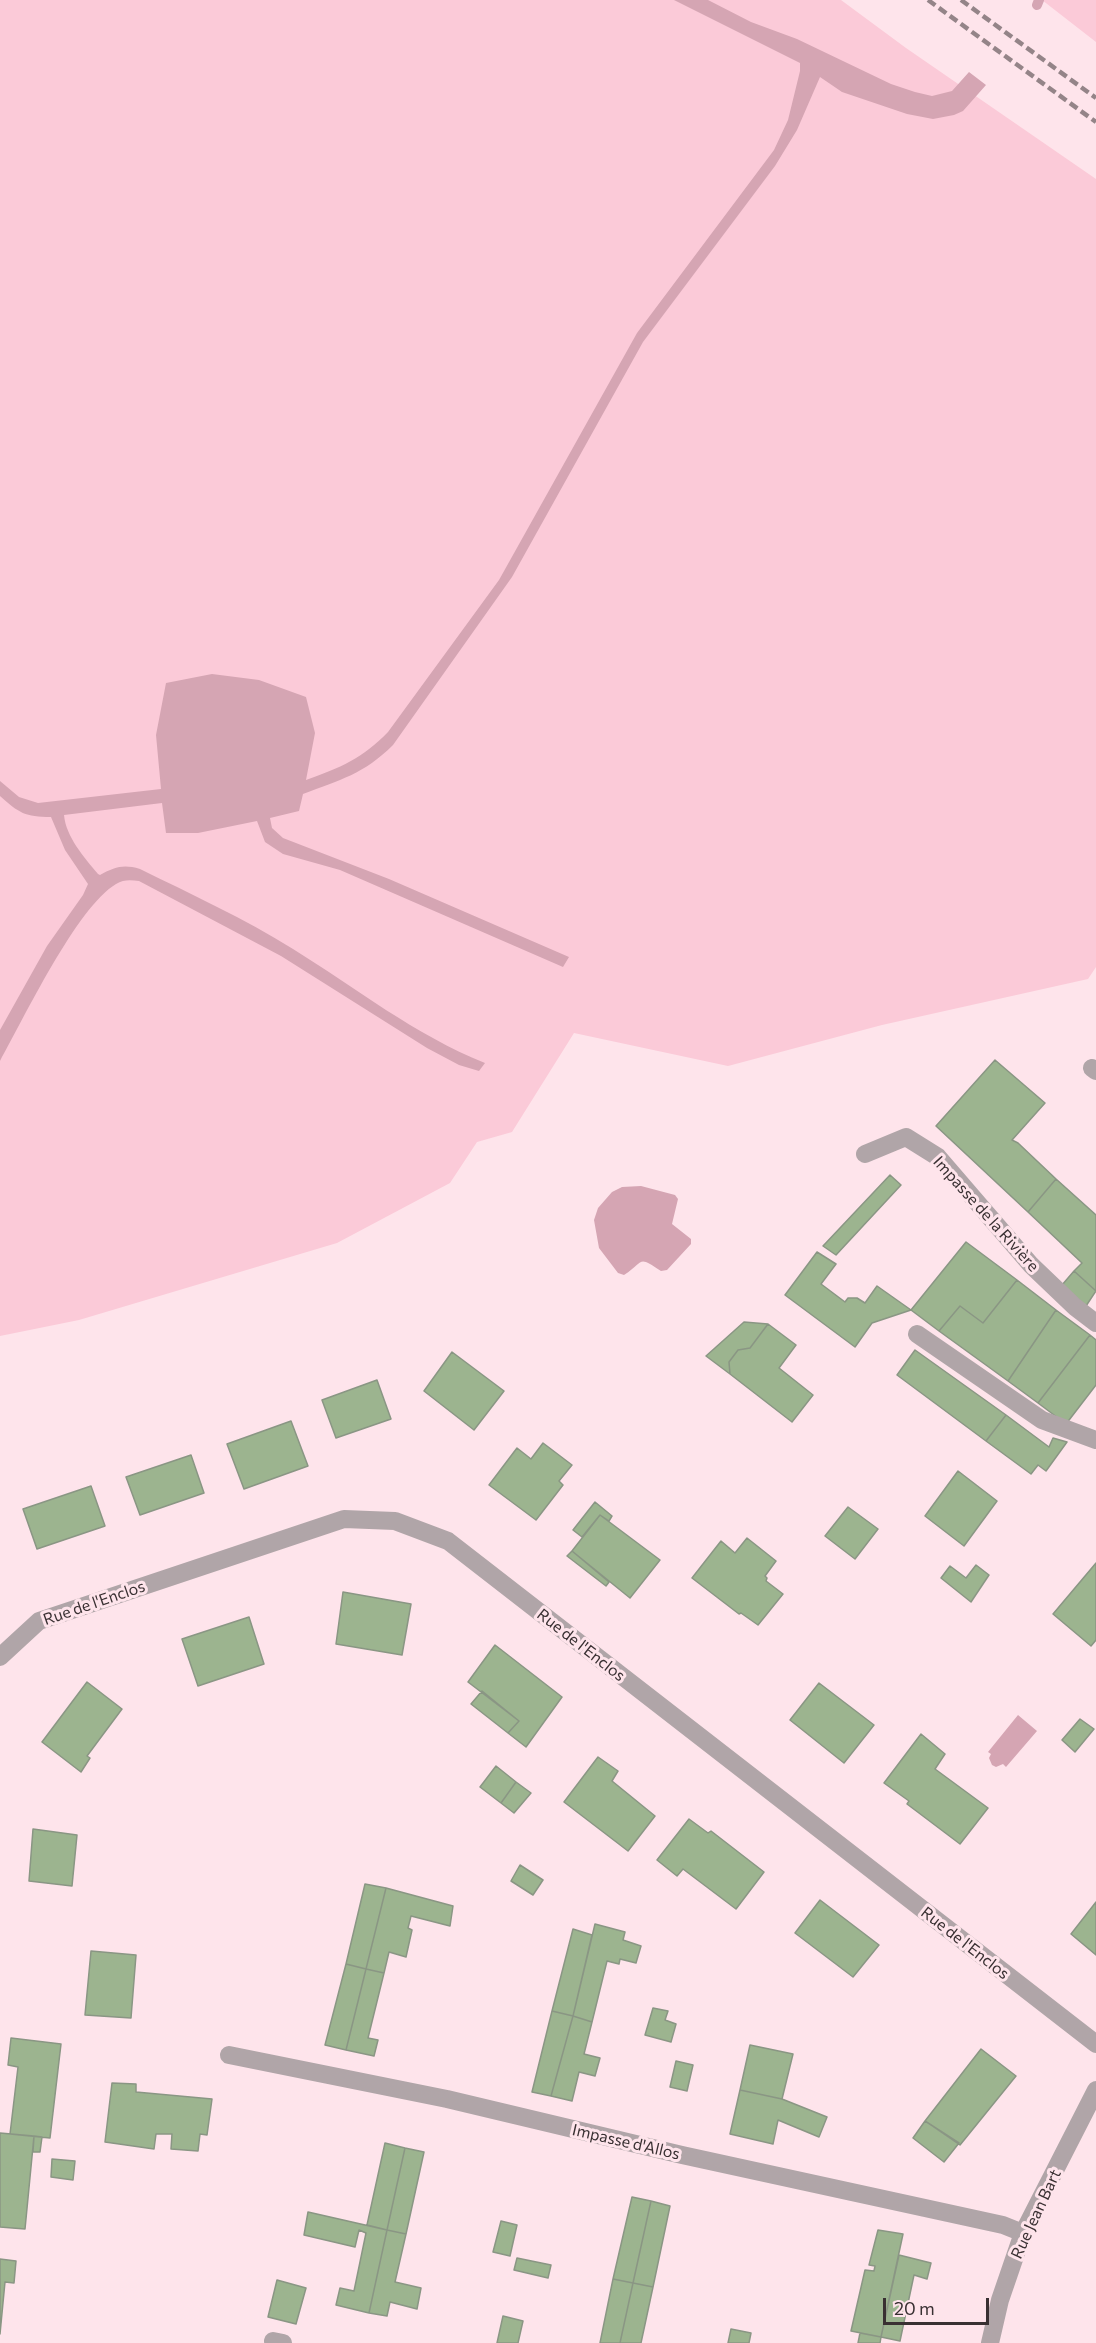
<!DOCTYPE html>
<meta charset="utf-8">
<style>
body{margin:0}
#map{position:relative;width:1096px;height:2343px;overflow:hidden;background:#fee4eb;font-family:Commissioner,sans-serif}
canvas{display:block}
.scale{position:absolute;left:883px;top:2298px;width:106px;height:27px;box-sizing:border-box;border:3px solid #393032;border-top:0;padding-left:8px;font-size:18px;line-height:21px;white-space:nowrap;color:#393032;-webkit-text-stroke:4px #fee4eb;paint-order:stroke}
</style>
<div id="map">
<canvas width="1096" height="2343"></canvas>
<div class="scale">20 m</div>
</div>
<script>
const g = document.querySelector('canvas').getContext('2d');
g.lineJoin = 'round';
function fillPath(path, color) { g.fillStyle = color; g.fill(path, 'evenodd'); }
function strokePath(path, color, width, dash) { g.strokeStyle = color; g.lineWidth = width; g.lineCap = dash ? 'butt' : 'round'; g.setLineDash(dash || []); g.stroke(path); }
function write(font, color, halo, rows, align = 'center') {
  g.font = font + ' Commissioner,sans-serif'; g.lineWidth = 6; g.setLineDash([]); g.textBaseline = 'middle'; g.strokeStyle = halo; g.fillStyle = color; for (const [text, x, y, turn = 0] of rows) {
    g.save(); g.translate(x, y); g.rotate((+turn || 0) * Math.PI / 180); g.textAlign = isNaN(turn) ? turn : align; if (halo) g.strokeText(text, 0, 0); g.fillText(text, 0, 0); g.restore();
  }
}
fillPath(new Path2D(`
 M 0,0 L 841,0 L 906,48 L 1096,179 L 1096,967 L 1088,979 L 882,1025 L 728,1066 L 574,1033 L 512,1132 L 477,1142 L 450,1183 L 337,1243 L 79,1320 L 0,1336 Z
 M 1042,0 L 1096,0 L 1096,42 Z`), '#fbcad8');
fillPath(new Path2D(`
 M 674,0 L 708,0 L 751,22 L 797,39 L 891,84 L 915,92 L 932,96 L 952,91 L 969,72 L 986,85 L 963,111 L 954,115 L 933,119 L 907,114 L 842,92 L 820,77 L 797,130 L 775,166 L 643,342 L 512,577 L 393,745 C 364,774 340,780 303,794 L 299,811 L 270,818 L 272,828 L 283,838 L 389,879 L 569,957 L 563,967 L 340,870 L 283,854 L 265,842 L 257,821 L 198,833 L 166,833 L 162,803 L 64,815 C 66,837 84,857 98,874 L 100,875 C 115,867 123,864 140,869 C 191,894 245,919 293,949 C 356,988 415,1035 485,1063 L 479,1071 L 459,1065 L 427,1048 L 281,956 L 139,881 C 131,880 124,879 116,884 C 77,907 24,1018 0,1061 L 0,1030 L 47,946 L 83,895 L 88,884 L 65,850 L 51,817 C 25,817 19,813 0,796 L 0,781 L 19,797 L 38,803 L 161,789 L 156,735 L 166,683 L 212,674 L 259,680 L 306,697 L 315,733 L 306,780 C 340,768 363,758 388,732 L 499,580 L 637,333 L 774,150 L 788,120 L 800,71 L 800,63 Z
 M 641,1186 L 675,1195 L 678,1199 L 672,1224 L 691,1239 L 691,1244 L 667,1270 L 661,1271 C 637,1255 645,1261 624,1275 L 618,1273 L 599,1248 L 594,1220 L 598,1208 L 612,1192 L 622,1187 Z
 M 1018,1715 L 1037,1731 L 1006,1767 L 1003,1764 L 996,1767 L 992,1765 L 989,1758 L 991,1754 L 988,1752 Z`), '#d5a5b3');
strokePath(new Path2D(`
 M 1037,5 L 1039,0`), '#d5a5b3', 10);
const building = new Path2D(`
 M 995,1060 L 1045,1103 L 1012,1140 L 1018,1143 L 1056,1179 L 1028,1212 L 936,1126 Z
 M 890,1175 L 901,1185 L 836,1255 L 823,1246 Z
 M 1056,1179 L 1096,1215 L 1096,1291 L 1074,1271 L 1082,1263 L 1028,1212 Z
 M 966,1242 L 1017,1280 L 983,1323 L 960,1306 L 939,1331 L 911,1310 Z
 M 817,1252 L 836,1264 L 821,1284 L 845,1302 L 848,1298 L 857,1298 L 865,1303 L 877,1286 L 911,1310 L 872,1323 L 855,1347 L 785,1295 Z
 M 1074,1271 L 1096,1291 L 1086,1306 L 1062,1285 Z
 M 1017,1280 L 1056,1310 L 1008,1381 L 939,1331 L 960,1306 L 983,1323 Z
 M 1056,1310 L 1090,1335 L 1038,1403 L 1008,1381 Z
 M 744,1322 L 768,1324 L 750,1348 L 738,1350 L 729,1362 L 730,1374 L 706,1356 Z
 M 768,1324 L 796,1345 L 779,1368 L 813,1395 L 792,1422 L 730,1374 L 729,1362 L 738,1350 L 750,1348 Z
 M 1090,1335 L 1096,1340 L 1096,1385 L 1066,1424 L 1038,1403 Z
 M 915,1350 L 1006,1415 L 986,1441 L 897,1375 Z
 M 452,1352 L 504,1391 L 474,1430 L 424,1391 Z
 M 377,1380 L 391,1419 L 336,1438 L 322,1400 Z
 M 1006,1415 L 1049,1447 L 1053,1438 L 1067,1442 L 1046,1471 L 1038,1465 L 1031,1474 L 986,1441 Z
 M 291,1421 L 308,1466 L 244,1489 L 227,1444 Z
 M 543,1443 L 572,1465 L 559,1481 L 563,1485 L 536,1520 L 489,1485 L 517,1448 L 531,1459 Z
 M 191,1455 L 204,1493 L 140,1515 L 126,1477 Z
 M 958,1471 L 997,1501 L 964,1546 L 925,1516 Z
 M 91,1486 L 105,1526 L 37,1549 L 23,1509 Z
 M 595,1502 L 612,1516 L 609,1521 L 600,1515 L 582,1537 L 573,1530 Z
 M 848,1507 L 878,1529 L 855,1559 L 825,1536 Z
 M 600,1515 L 660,1560 L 630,1598 L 572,1551 Z
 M 747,1538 L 776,1561 L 765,1576 L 767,1578 L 766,1581 L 783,1594 L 758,1625 L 741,1613 L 739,1614 L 692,1578 L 721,1541 L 735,1553 Z
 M 572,1551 L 609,1582 L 606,1586 L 567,1556 Z
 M 1096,1563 L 1096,1640 L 1091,1646 L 1053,1614 Z
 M 976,1565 L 989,1575 L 971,1602 L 941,1578 L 950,1566 L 966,1578 Z
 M 343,1592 L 411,1604 L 402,1655 L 336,1644 Z
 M 249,1617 L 264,1664 L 198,1686 L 182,1639 Z
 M 495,1645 L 562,1697 L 526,1747 L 508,1733 L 519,1721 L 468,1682 Z
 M 87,1682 L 122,1709 L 87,1756 L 90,1758 L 81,1772 L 42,1742 Z
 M 819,1683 L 874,1725 L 844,1763 L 790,1720 Z
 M 482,1691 L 519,1721 L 508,1733 L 471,1704 Z
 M 1080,1719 L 1094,1729 L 1075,1752 L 1062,1740 Z
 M 921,1734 L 945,1754 L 935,1769 L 988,1808 L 960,1844 L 907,1804 L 909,1801 L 884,1783 Z
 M 598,1757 L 618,1771 L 612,1781 L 655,1816 L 628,1851 L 564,1802 Z
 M 496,1766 L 516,1782 L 501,1803 L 480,1787 Z
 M 516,1782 L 531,1793 L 514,1813 L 501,1803 Z
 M 689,1819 L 708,1833 L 711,1831 L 764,1872 L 736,1909 L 683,1869 L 677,1876 L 657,1860 Z
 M 33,1829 L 77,1835 L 72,1886 L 29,1881 Z
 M 520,1865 L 543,1880 L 533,1895 L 511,1881 Z
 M 365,1884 L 386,1888 L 366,1969 L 346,1964 Z
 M 386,1888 L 453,1906 L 450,1926 L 411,1916 L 408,1928 L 412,1930 L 406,1957 L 389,1952 L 384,1973 L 366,1969 Z
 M 820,1900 L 879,1945 L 853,1977 L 795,1933 Z
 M 1096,1902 L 1096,1955 L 1071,1934 Z
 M 595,1924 L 625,1932 L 623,1940 L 641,1946 L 636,1963 L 620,1959 L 619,1964 L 607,1961 L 592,2022 L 573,2016 Z
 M 573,1929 L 592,1935 L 573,2016 L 552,2011 Z
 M 91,1951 L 136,1955 L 131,2018 L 85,2015 Z
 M 346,1964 L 366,1969 L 346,2050 L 325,2045 Z
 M 366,1969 L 384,1973 L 368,2038 L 378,2040 L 374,2056 L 346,2050 Z
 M 653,2008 L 668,2011 L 665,2020 L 676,2024 L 671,2042 L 645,2035 Z
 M 552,2011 L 573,2016 L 551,2096 L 532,2092 Z
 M 573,2016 L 592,2022 L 584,2054 L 600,2058 L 595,2076 L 579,2072 L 572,2101 L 551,2096 Z
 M 11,2038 L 61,2044 L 50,2138 L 10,2134 L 18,2067 L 8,2065 Z
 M 750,2045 L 793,2054 L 782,2099 L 740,2090 Z
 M 981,2049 L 1016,2076 L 960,2145 L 925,2121 Z
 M 676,2061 L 693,2065 L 687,2091 L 670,2087 Z
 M 112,2083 L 136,2084 L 136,2092 L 212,2099 L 207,2135 L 200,2134 L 198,2151 L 171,2149 L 172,2134 L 156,2134 L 154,2149 L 105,2142 Z
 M 740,2090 L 782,2099 L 827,2117 L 819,2137 L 778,2120 L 773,2144 L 730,2134 Z
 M 925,2121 L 959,2143 L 944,2162 L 913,2138 Z
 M 0,2133 L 34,2136 L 25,2229 L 0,2227 Z
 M 34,2136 L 42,2137 L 40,2152 L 33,2152 Z
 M 385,2143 L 405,2148 L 387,2230 L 367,2225 Z
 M 405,2148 L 424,2152 L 406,2234 L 387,2230 Z
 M 52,2159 L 75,2161 L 73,2180 L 51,2177 Z
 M 632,2197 L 651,2201 L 633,2283 L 613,2279 Z
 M 651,2201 L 670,2206 L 653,2287 L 633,2283 Z
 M 308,2212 L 387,2230 L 369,2313 L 336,2305 L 340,2288 L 354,2291 L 366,2233 L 359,2230 L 355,2247 L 304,2235 Z
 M 501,2221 L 517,2225 L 510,2256 L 493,2252 Z
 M 387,2230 L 406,2234 L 395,2282 L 421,2288 L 417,2309 L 390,2302 L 387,2316 L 369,2313 Z
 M 878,2230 L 903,2234 L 881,2337 L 851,2331 L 865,2270 L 874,2271 L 875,2266 L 869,2265 Z
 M 899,2255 L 931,2263 L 927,2279 L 914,2275 L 900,2341 L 881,2337 Z
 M 517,2258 L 551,2265 L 548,2278 L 514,2270 Z
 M 0,2259 L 16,2261 L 14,2283 L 5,2282 L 0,2334 Z
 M 613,2279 L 633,2283 L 620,2343 L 600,2343 Z
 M 277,2280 L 306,2288 L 296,2324 L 268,2317 Z
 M 633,2283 L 653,2287 L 641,2343 L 620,2343 Z
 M 503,2316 L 523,2321 L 518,2343 L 497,2343 Z
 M 731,2329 L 751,2333 L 749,2343 L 728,2343 Z
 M 860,2333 L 881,2337 L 880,2343 L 858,2343 Z`);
fillPath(building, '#9cb48f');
strokePath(building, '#8a9684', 1.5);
strokePath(new Path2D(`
 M 1092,1068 L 1096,1071
 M 865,1154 L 906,1137 L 938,1157 L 1031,1265 L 1075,1307 L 1096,1323
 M 917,1334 L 1042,1420 L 1096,1440
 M 0,1657 L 39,1621 L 344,1519 L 395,1521 L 448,1541 L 1096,2044
 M 229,2055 L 447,2099 L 682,2155 L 1003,2225 L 1023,2233
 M 273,2341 L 283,2343
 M 990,2343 L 1000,2300 L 1023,2233 L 1096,2090`), '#b0a5a8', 18);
strokePath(new Path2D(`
 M 928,0 L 1096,122
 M 961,0 L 1096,98`), '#948488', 4.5, [9, 4.5]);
write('16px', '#393032', '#fee4eb', [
 ["Impasse de la Rivière",986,1214,48],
 ["Rue de l'Enclos",94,1603,-19],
 ["Rue de l'Enclos",581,1645,38],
 ["Rue de l'Enclos",965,1943,38],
 ["Impasse d'Allos",626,2142,13],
 ["Rue Jean Bart",1036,2214,-65]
]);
</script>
